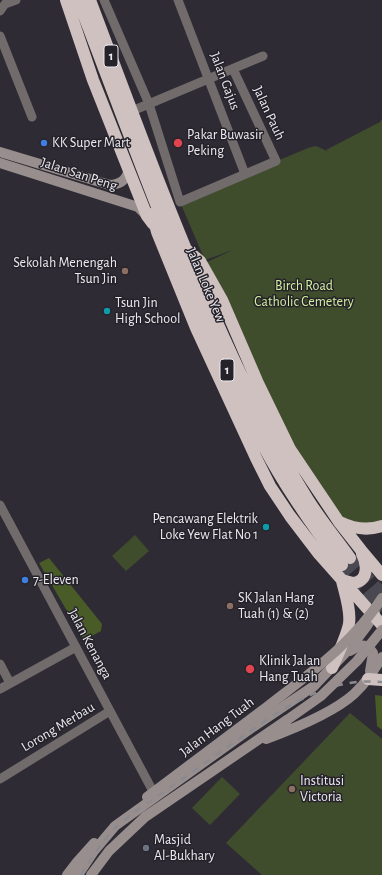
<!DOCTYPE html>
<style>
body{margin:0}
canvas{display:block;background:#2e2b34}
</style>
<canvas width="382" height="875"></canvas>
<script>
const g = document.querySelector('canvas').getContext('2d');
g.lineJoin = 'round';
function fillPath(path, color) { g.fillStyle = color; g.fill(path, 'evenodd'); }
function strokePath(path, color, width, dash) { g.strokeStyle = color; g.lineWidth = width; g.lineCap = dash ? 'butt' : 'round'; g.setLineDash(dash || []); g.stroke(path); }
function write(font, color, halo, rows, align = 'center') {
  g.font = font + ' "Alegreya Sans",sans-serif'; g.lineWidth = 3; g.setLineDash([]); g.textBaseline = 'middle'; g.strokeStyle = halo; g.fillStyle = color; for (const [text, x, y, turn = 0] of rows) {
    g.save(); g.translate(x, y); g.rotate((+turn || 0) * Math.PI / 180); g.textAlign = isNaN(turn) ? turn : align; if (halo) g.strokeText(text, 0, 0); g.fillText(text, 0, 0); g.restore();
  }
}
fillPath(new Path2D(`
 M 382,119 L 382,525 L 339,522 L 300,460 L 207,262 L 233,250 L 205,260 L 180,202 L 308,148 L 316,146 L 329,152 L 326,150 L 380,122 Z
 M 135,535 L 149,551 L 126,571 L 112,556 Z
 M 350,713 L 382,739 L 382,875 L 262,875 L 226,843 Z
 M 222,777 L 240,794 L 210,825 L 192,808 Z`), '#404d2c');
fillPath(new Path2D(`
 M 49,558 L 102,624 L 101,631 L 84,640 L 39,563 Z
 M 375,695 L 382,696 L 382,730 L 377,726 Z`), '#495c28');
strokePath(new Path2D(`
 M 350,558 L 382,594
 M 342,565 L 382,611`), '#4a4850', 12, [12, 6]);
strokePath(new Path2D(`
 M 104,0 L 149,104 L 180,202 L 276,161 L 233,69
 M 178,0 L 245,174
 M 0,11 L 5,4 L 16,0
 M 0,36 L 32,117
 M 132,111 L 263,56
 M 0,505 L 156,797
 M 0,664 L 10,683
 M 0,689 L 76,647
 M 0,779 L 110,711`), '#716b6b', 9);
strokePath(new Path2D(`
 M 0,152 L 110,185 C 121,184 126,180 129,170
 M 0,163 L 138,207 L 147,216
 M 350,651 C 360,645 366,642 373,653 L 370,671
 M 266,739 C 293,729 333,713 354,694 C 366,683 374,670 382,657
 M 67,875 L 77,862 L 94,843
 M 78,875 L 94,851 L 115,826 L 253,727 L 314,686 L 351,647 L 367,626 L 375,613
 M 91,875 L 109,851 L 145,817 L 287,720`), '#978e8d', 10);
strokePath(new Path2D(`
 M 66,0 L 93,80 L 147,216 L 153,224
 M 78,0 C 122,114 163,230 214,342 C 230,377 246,413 264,447 C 286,489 313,527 342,565
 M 90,0 C 133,114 174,227 224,338 C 248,391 274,445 305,495 C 318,517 335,537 350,558
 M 152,214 L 157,232 L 196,328 L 256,458 L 270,486 L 290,516 L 319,554 L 382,625
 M 187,250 L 200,261 L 222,300 L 257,381 L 290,449 L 339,522 L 361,550 L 382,575
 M 340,522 C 354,529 367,531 382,526
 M 342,580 C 346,581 350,583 354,583 C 369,581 367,563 362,554
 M 332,668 C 338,654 346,638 349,624 C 351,610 345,594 342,581
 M 368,679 L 382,680`), '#cfc1bf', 12);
strokePath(new Path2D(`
 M 81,875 L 101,844 L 117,826 L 141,807 C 170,788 198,768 226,748 C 273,716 321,676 382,682`), '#8c8a91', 2.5, [7, 7]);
strokePath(new Path2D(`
 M 287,720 L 321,696 L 357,661 L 382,630
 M 147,797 C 187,767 228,736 268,706 C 309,674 353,643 382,598`), '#978e8d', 10);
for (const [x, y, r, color] of [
 [44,143,4,"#3f7fe0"],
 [178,143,5,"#e0444e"],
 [125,271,4,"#8d6e63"],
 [107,311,4,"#0f9aa8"],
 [266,527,4,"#0f9aa8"],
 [25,580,4,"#3f7fe0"],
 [230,606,4,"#8d6e63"],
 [250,669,5,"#e0444e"],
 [292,789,4,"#8d6e63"],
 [146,848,4,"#6b7280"]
]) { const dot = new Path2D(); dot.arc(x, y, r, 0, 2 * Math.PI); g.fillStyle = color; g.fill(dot); strokePath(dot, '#25222a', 1.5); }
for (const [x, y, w] of [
 [111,56,14],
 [227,370,14]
]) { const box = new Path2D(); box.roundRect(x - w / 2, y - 11, w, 22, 3); g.fillStyle = '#25222a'; g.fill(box); strokePath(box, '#eceaf0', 1); }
write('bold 13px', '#eceaf0', null, [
 ["1",111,56],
 ["1",227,370]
]);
write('14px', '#eceaf0', '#25222a', [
 ["Jalan Gajus",225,81,69],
 ["Jalan Pauh",269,113,65],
 ["Jalan San Peng",79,174,18],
 ["Jalan Loke Yew",206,285,67],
 ["Jalan Kenanga",90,644,62],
 ["Lorong Merbau",58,727,-31],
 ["Jalan Hang Tuah",217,727,-37]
]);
write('14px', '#eceaf0', '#25222a', [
 ["Pakar Buwasir",187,135],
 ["Peking",187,151],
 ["KK Super Mart",52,143],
 ["Sekolah Menengah",117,263,"right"],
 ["Tsun Jin",117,279,"right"],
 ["Tsun Jin",115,303],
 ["High School",115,319],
 ["Pencawang Elektrik",258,519,"right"],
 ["Loke Yew Flat No 1",258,535,"right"],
 ["7-Eleven",33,580],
 ["SK Jalan Hang",238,598],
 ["Tuah (1) & (2)",238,614],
 ["Klinik Jalan",259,661],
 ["Hang Tuah",259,677],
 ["Institusi",300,781],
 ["Victoria",300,797],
 ["Masjid",154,840],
 ["Al-Bukhary",154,856]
], 'left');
write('14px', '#d1f19f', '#25222a', [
 ["Birch Road",304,286],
 ["Catholic Cemetery",304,302]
]);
</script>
